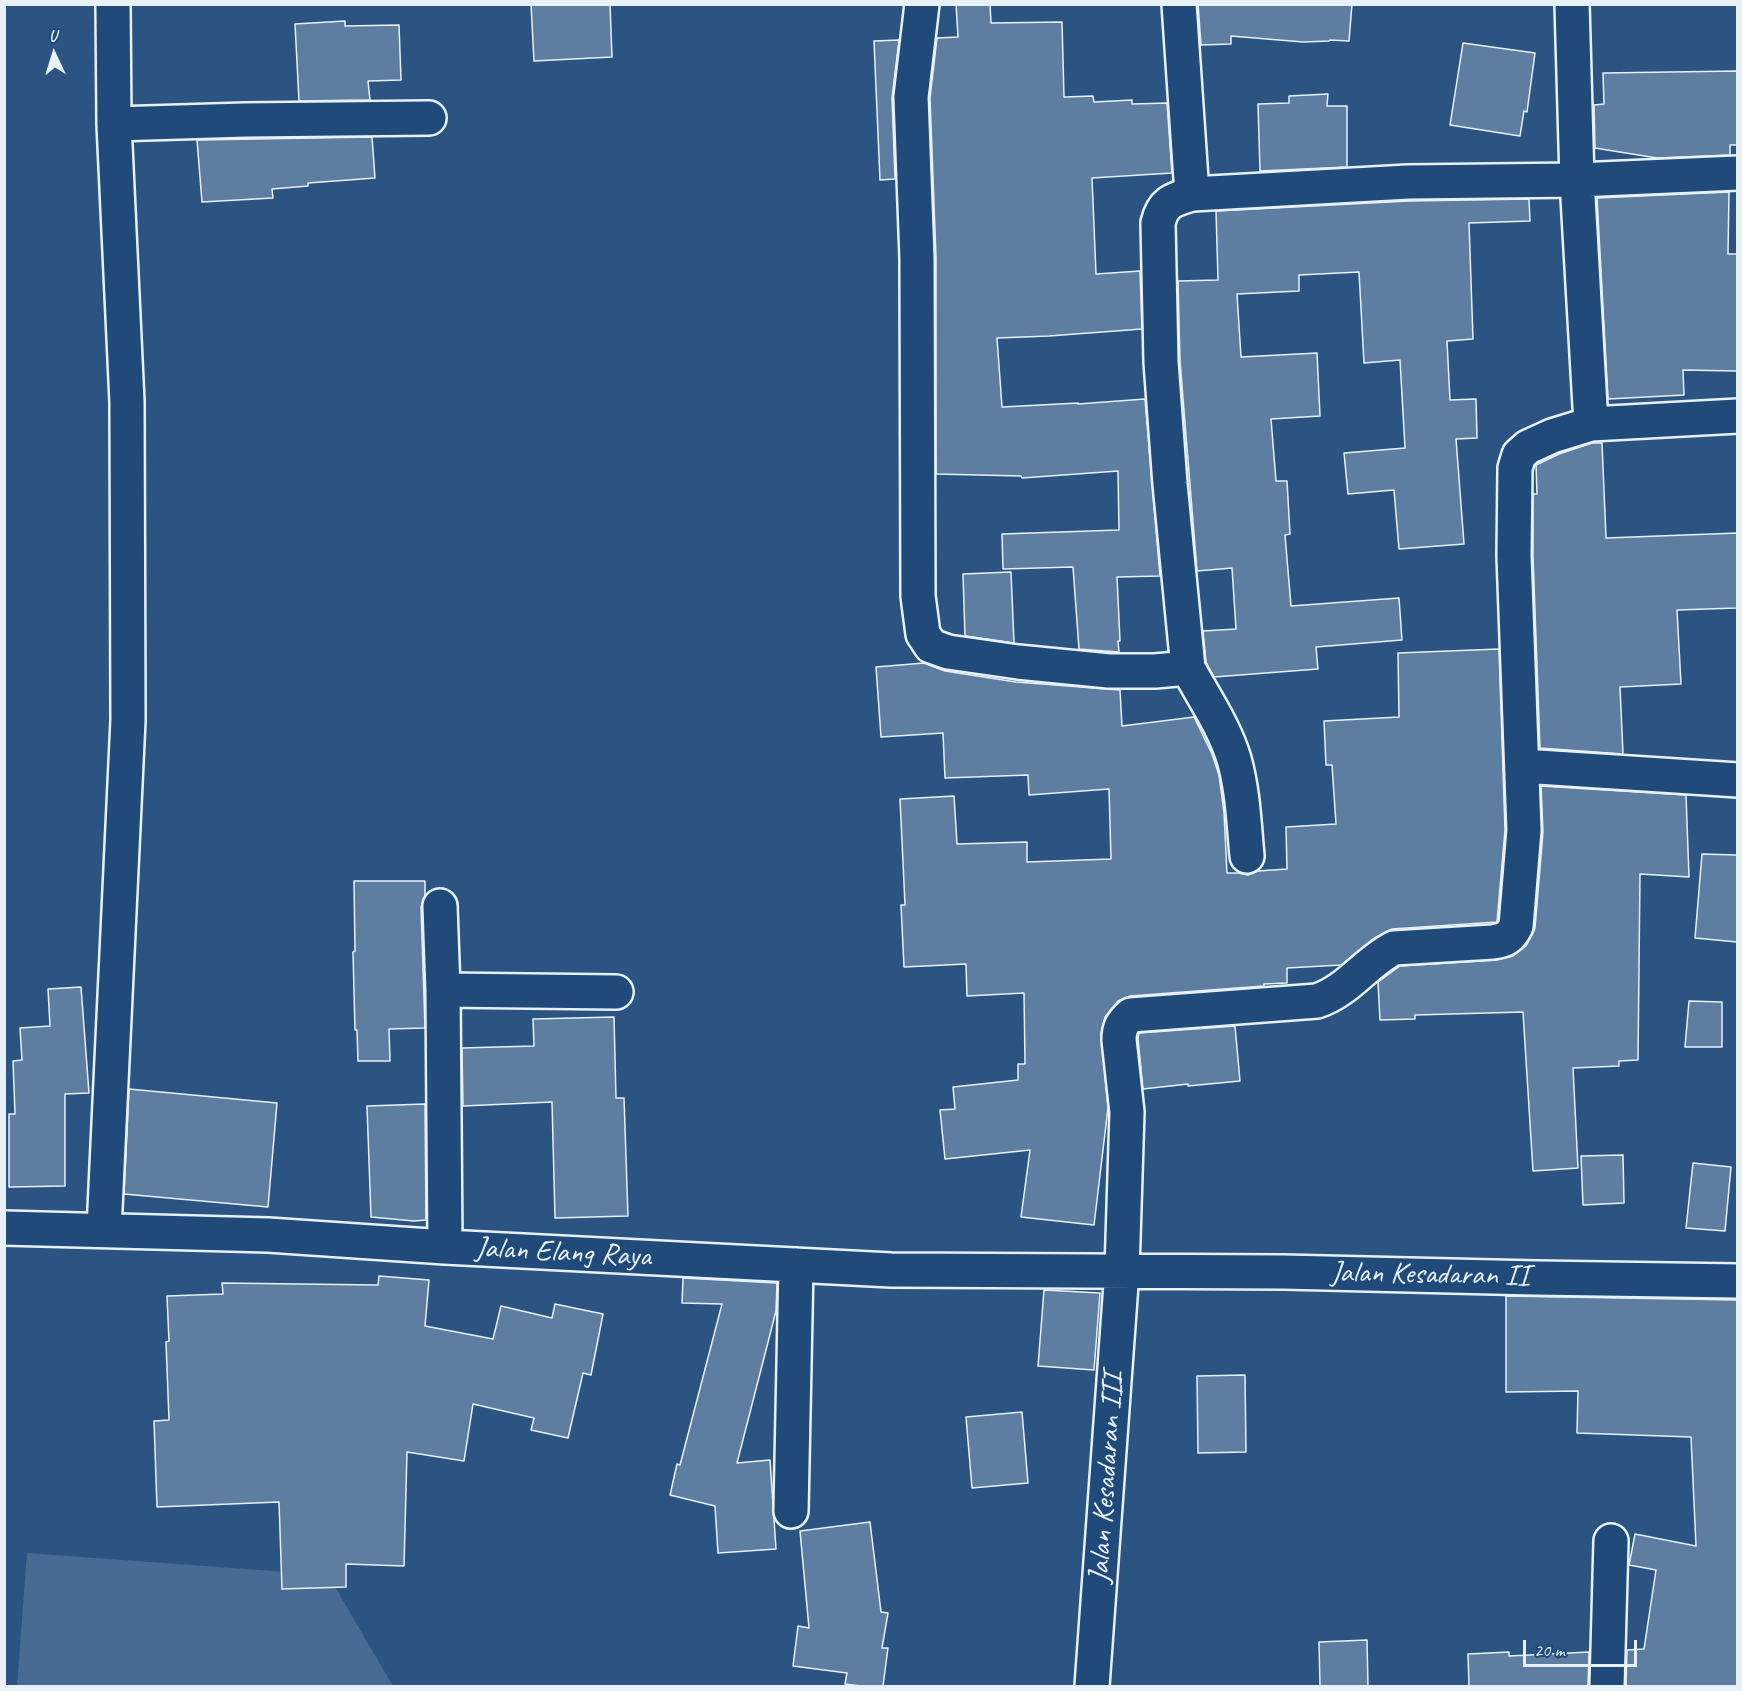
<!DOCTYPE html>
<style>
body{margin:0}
#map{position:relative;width:1742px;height:1691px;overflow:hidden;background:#2b5482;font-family:Caveat,sans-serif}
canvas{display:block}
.frame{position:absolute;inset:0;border:6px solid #e8f1f8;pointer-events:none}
.north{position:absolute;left:24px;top:24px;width:60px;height:60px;-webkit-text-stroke:4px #1f4a7a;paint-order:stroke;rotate:356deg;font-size:16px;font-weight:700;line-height:24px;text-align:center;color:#e8f1f8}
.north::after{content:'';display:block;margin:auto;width:21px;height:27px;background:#e8f1f8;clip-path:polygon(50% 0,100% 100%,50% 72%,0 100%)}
.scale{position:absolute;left:1523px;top:1640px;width:114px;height:27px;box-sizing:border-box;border:3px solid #e8f1f8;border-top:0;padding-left:8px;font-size:18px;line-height:21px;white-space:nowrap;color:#e8f1f8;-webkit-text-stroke:4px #1f4a7a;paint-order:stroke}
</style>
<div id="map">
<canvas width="1742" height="1691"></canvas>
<div class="frame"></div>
<div class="north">U</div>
<div class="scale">20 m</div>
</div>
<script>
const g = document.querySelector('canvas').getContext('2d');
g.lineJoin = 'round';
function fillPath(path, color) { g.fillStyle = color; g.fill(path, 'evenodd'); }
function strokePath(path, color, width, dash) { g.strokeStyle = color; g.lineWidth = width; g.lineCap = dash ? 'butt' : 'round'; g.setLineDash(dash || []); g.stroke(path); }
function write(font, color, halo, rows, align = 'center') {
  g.font = font + ' Caveat,sans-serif'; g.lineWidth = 4.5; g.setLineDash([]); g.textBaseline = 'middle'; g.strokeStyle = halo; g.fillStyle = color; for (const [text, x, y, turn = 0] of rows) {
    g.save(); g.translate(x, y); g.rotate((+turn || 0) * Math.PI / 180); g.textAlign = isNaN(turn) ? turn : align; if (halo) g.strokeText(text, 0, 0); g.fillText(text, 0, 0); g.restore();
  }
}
fillPath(new Path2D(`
 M 27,1553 L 328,1575 L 393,1686 L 17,1686 Z`), '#476b93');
const building = new Path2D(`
 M 531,4 L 610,4 L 612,57 L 534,61 Z
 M 956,4 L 990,4 L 991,23 L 1062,22 L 1064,97 L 1093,96 L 1094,102 L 1132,100 L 1132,104 L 1167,103 L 1172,173 L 1092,178 L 1096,274 L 1140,271 L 1142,329 L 1049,336 L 997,338 L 1002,407 L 1078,403 L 1078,404 L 1145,399 L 1160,576 L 1117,577 L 1120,641 L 1118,641 L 1119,652 L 1079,649 L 1073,567 L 1003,569 L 1002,534 L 1119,530 L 1118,471 L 1022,478 L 1021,476 L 936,474 L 936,257 L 930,98 L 937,38 L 958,37 Z
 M 1198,4 L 1352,4 L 1349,41 L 1330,40 L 1329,41 L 1303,42 L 1231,36 L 1231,44 L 1201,45 Z
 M 345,21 L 345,26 L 399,25 L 401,80 L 368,81 L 370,100 L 299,101 L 295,24 Z
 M 899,40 L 892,98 L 895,179 L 880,180 L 874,41 Z
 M 1463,43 L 1535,53 L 1527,112 L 1524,111 L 1520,136 L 1450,125 Z
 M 1737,71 L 1737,145 L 1730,145 L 1730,155 L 1657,158 L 1595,148 L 1594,105 L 1604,104 L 1603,73 Z
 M 1328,94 L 1327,106 L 1347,106 L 1347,167 L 1260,171 L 1258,104 L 1289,103 L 1289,96 Z
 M 372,137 L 375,178 L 308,183 L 308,186 L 272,189 L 273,198 L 202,202 L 197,140 Z
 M 1729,192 L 1728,254 L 1737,254 L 1737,371 L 1683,370 L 1684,395 L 1608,399 L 1597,198 Z
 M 1529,199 L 1530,221 L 1469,223 L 1473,339 L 1447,341 L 1450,400 L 1476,399 L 1477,438 L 1456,439 L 1464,544 L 1399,549 L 1394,490 L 1348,494 L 1344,453 L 1405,448 L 1400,360 L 1364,363 L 1359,272 L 1299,275 L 1299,291 L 1237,294 L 1241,357 L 1317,353 L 1320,416 L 1271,419 L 1276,481 L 1287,481 L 1290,534 L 1285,535 L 1291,606 L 1399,598 L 1402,640 L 1316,647 L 1318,669 L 1214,677 L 1206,662 L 1203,631 L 1236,629 L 1232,568 L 1197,571 L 1180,361 L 1178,281 L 1218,280 L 1216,211 L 1409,201 Z
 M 1592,443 L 1602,443 L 1606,538 L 1737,533 L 1737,608 L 1677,610 L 1681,684 L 1620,687 L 1623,754 L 1540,748 L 1533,556 L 1533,494 L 1537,494 L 1536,465 L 1559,454 Z
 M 1011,572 L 1014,643 L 965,636 L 963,574 Z
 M 1499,649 L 1505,830 L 1497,922 L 1392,929 L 1373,939 L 1341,965 L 1287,968 L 1287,983 L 1264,984 L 1264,986 L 1130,996 L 1118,1001 L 1105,1017 L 1101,1034 L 1108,1108 L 1094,1225 L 1021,1217 L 1030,1150 L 945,1159 L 940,1110 L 955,1109 L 953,1087 L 1018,1080 L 1018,1064 L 1025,1064 L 1024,993 L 967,996 L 966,964 L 904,967 L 901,905 L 905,905 L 900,799 L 954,796 L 957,844 L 1027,842 L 1027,862 L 1111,859 L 1109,789 L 1029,795 L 1028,775 L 945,778 L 943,733 L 881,737 L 876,667 L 924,663 L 945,671 L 1016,682 L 1120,690 L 1122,726 L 1194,717 L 1212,754 L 1219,775 L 1224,813 L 1227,873 L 1238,873 L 1248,875 L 1258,871 L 1287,869 L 1286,827 L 1336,824 L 1332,765 L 1326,765 L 1324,721 L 1399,717 L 1398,653 Z
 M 1541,786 L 1686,795 L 1689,877 L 1640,874 L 1638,1060 L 1619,1061 L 1619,1066 L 1573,1068 L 1578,1168 L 1533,1171 L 1523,1012 L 1415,1015 L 1415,1019 L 1380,1020 L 1378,982 L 1400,966 L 1496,960 L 1513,956 L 1526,946 L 1532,935 L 1535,928 L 1543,832 Z
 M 1702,854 L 1737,855 L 1737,942 L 1695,938 Z
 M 354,881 L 425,881 L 425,896 L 421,907 L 425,1028 L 389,1029 L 390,1061 L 358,1061 L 357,1030 L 355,1030 L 353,952 L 355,951 Z
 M 81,987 L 89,1093 L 65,1094 L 65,1186 L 9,1187 L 9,1114 L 15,1114 L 13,1061 L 22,1060 L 20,1028 L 50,1026 L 48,989 Z
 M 1689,1001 L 1722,1002 L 1722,1047 L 1685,1047 Z
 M 614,1017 L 616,1098 L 624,1098 L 628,1216 L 555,1218 L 552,1102 L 463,1106 L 462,1048 L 534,1046 L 533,1019 Z
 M 1235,1026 L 1240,1081 L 1188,1086 L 1188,1084 L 1143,1089 L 1138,1039 L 1139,1033 Z
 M 129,1089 L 277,1103 L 268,1207 L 124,1194 Z
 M 425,1104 L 426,1220 L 414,1221 L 371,1217 L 367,1106 Z
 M 1623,1155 L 1624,1203 L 1583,1205 L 1581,1156 Z
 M 1693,1163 L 1731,1167 L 1725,1231 L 1686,1228 Z
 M 379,1276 L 429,1280 L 425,1326 L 493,1339 L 501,1306 L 552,1318 L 555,1304 L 603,1314 L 591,1375 L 583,1373 L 568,1438 L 531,1430 L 534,1418 L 473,1404 L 464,1461 L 407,1452 L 404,1566 L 346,1564 L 346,1587 L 282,1589 L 279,1502 L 157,1507 L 154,1421 L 169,1420 L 166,1342 L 169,1341 L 167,1296 L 223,1294 L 222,1283 L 378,1285 Z
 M 683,1278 L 777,1283 L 776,1311 L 737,1463 L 770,1460 L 776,1549 L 718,1553 L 715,1506 L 670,1495 L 677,1464 L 680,1465 L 722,1304 L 682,1303 Z
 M 1044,1290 L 1100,1293 L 1094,1370 L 1038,1366 Z
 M 1506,1296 L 1737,1300 L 1737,1686 L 1626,1686 L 1627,1650 L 1644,1649 L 1656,1570 L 1629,1565 L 1635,1534 L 1696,1546 L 1691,1437 L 1577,1433 L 1578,1391 L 1506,1392 Z
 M 1245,1375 L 1246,1452 L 1198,1453 L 1197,1376 Z
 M 1022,1412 L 1028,1483 L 972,1488 L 966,1417 Z
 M 870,1522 L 881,1612 L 888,1613 L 882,1648 L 888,1648 L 883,1686 L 861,1686 L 845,1684 L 847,1673 L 793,1666 L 798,1626 L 809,1628 L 800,1531 Z
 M 1367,1640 L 1368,1686 L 1320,1686 L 1319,1642 Z
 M 1509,1652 L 1509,1656 L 1589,1652 L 1588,1686 L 1469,1686 L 1468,1654 Z`);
fillPath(building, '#5d7da1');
strokePath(building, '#e8f1f8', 1.5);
const street = new Path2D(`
 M 922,4 L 911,97 L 917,258 L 918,596 L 923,634 L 931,646 L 948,652 L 1018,662 L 1109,671 L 1155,671 L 1188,668 L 1170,484 L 1161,362 L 1158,223 C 1163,202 1172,200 1192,194 L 1408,182 L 1577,180 L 1738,173
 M 1179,4 L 1192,194
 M 1572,4 L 1577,180 L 1591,424
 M 114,124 L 245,120 L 429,118
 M 1188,668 C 1204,698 1224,726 1234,759 C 1243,791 1244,824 1247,856
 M 1522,766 L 1738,780
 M 440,906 L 443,990 L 445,1247
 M 443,990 L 616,992
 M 4,1228 L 268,1235 L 445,1247 L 891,1270 L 1283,1272 L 1536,1278 L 1738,1281
 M 104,1230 L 128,720 L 127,402 L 114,124 L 113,4
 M 791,1511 L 796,1265
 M 1092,1686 L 1122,1270 L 1127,1112 L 1119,1040 C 1119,1028 1122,1023 1131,1015 L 1317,1001 C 1348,991 1366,962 1394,948 L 1493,942 C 1505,940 1510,938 1516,926 L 1524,830 L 1514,556 L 1515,468 L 1519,455 L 1528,447 L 1552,436 L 1591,424 L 1738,416
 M 1607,1686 L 1611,1541`);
strokePath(street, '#e8f1f8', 38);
strokePath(street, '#1f4a7a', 33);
write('30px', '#e8f1f8', '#1f4a7a', [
 ["Jalan Elang Raya",563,1253,3],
 ["Jalan Kesadaran II",1430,1275,1],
 ["Jalan Kesadaran III",1107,1478,-86]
]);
</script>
